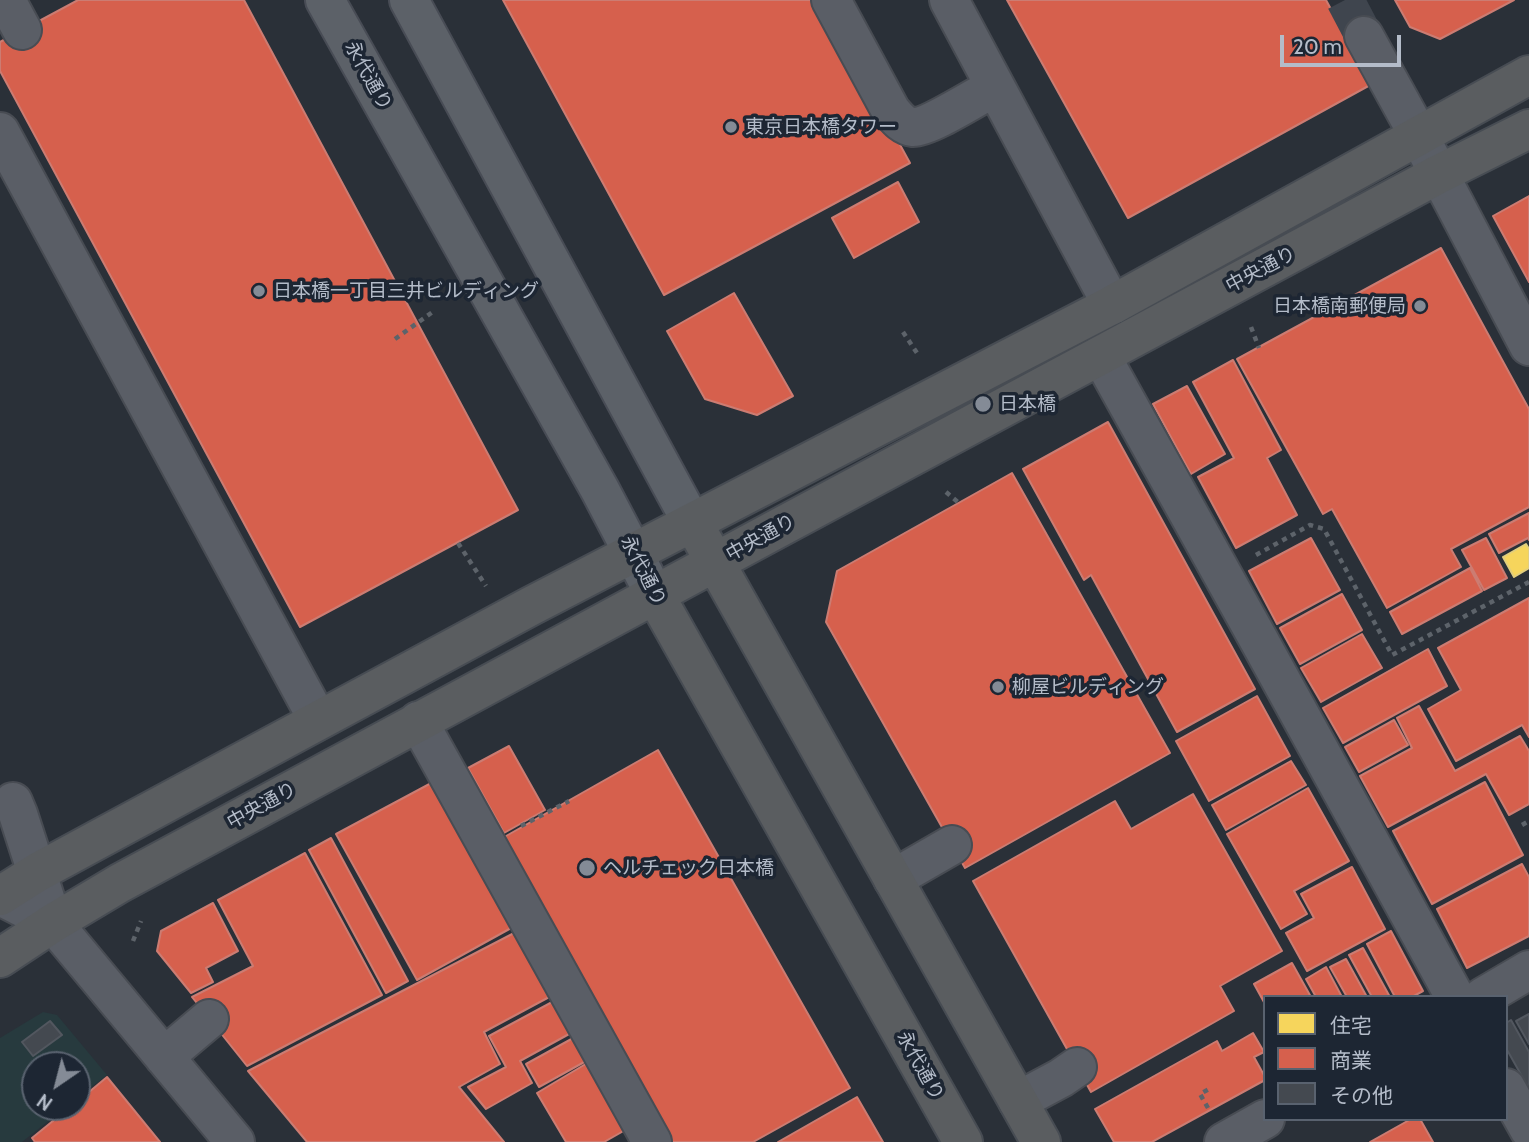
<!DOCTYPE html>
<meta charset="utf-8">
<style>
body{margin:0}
#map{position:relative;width:1529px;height:1142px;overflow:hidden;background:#2a3038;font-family:Cabin,"Noto Sans JP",sans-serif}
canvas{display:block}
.legend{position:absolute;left:1263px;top:995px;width:245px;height:126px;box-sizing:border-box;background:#1d2633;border:2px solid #59626f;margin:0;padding:9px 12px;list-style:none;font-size:21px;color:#b4bcc9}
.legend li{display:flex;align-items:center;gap:14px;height:35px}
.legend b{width:35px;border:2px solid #59626f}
.north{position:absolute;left:21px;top:1051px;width:70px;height:70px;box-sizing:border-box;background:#1d2633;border:2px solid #59626f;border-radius:50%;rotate:215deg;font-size:19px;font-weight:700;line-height:28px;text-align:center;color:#b4bcc9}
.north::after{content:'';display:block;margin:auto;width:24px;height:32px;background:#848b96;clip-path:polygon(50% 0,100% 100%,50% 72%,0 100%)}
.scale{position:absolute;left:1280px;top:35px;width:121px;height:32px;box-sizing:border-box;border:4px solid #b4bcc9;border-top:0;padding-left:9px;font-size:21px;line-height:24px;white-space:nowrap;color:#b4bcc9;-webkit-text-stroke:5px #1d2633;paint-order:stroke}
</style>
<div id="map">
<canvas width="1529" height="1142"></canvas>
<ul class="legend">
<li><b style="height:19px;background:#f6d55c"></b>住宅</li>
<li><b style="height:19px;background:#d6604d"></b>商業</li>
<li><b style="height:19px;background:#444950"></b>その他</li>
</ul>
<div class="north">N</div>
<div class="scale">20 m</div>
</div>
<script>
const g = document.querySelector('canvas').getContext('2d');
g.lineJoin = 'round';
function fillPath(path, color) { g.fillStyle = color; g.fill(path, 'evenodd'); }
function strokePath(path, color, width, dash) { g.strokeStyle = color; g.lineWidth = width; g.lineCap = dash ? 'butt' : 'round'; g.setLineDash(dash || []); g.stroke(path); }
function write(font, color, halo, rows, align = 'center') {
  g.font = font + ' Cabin,"Noto Sans JP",sans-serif'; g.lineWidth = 7; g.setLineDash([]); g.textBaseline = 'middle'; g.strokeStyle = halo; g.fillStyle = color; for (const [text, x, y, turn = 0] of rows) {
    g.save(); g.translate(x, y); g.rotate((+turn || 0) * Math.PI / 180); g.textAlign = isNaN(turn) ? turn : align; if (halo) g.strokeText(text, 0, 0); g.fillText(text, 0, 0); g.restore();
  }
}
fillPath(new Path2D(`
 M 43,1012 L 57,1015 L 107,1075 L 77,1098 L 77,1065 L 35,1065 L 35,1107 L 66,1107 L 22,1142 L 0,1142 L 0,1038 Z`), '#273a3e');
const homes = new Path2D(`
 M 1526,544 L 1529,549 L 1529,568 L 1514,577 L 1503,557 Z`);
fillPath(homes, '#f6d55c');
strokePath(homes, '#e2ce7d', 2);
const shops = new Path2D(`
 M 78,0 L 244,0 L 518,510 L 300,627 L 0,71 L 0,42 Z
 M 503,0 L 821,0 L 910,163 L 664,295 Z
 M 1007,0 L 1326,0 L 1372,84 L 1128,218 Z
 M 1395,0 L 1514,0 L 1440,39 L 1410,27 Z
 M 898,182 L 919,222 L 854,258 L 832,218 Z
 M 1529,196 L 1529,282 L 1493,216 Z
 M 1441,248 L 1529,409 L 1529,507 L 1451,549 L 1461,567 L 1387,608 L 1332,509 L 1323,514 L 1237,359 Z
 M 734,293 L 793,396 L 757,415 L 705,399 L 667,331 Z
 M 1233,360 L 1281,450 L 1267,458 L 1297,515 L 1236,548 L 1198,477 L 1234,458 L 1193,382 Z
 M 1187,386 L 1225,454 L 1191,474 L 1153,404 Z
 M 1108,422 L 1255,689 L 1177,732 L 1091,575 L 1084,580 L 1023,469 Z
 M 1012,473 L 1170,753 L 965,868 L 826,622 L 837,571 Z
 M 1529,513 L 1529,540 L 1528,538 L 1499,553 L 1489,534 Z
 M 1311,538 L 1340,590 L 1277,624 L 1249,571 Z
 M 1486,538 L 1507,578 L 1484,590 L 1462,550 Z
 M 1470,568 L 1482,591 L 1402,634 L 1390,612 Z
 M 1342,594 L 1362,630 L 1300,664 L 1280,628 Z
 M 1529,598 L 1529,737 L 1522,725 L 1456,761 L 1428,709 L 1461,690 L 1438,648 Z
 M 1362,634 L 1382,668 L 1321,702 L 1301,668 Z
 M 1428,649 L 1447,686 L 1343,743 L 1323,708 Z
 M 1257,696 L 1290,756 L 1209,801 L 1176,741 Z
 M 1419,706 L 1455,771 L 1520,736 L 1529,751 L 1529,804 L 1509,815 L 1486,774 L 1388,827 L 1360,776 L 1412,748 L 1397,718 Z
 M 1394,720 L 1408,745 L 1359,772 L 1345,747 Z
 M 509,746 L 545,810 L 504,833 L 468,768 Z
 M 658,750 L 850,1088 L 753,1142 L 670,1142 L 499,840 Z
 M 1291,761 L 1306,785 L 1226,830 L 1212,805 Z
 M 435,781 L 513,927 L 417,980 L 336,834 Z
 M 1485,782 L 1523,855 L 1432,904 L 1393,831 Z
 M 1308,788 L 1349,861 L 1294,891 L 1307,914 L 1281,929 L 1227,834 Z
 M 1193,794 L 1282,951 L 1220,986 L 1234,1011 L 1091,1092 L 973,881 L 1115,801 L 1131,829 Z
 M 331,838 L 408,981 L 386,993 L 309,850 Z
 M 305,853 L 382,995 L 247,1066 L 192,997 L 253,966 L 218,900 Z
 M 1522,864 L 1529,877 L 1529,936 L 1467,968 L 1437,909 Z
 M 1352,867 L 1385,929 L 1307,971 L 1286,933 L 1314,918 L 1301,894 Z
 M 213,903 L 238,951 L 206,968 L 213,982 L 191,993 L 157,951 L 161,931 Z
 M 1391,931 L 1423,991 L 1412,997 L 1395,997 L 1367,944 Z
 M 516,932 L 553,995 L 484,1032 L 500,1064 L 459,1087 L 504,1142 L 307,1142 L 248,1071 Z
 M 1363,948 L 1390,997 L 1372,997 L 1349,955 Z
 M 1346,959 L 1367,997 L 1347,997 L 1330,967 Z
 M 1292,963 L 1311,997 L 1265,997 L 1265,1004 L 1254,984 Z
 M 1326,967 L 1342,997 L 1316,997 L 1306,979 Z
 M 554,1001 L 571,1033 L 520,1061 L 532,1083 L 486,1109 L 468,1087 L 506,1067 L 489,1036 Z
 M 1253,1033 L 1264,1052 L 1254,1057 L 1265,1077 L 1265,1080 L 1152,1142 L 1114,1142 L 1095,1109 L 1217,1041 L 1222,1051 Z
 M 575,1037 L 588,1060 L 539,1087 L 526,1064 Z
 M 589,1062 L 627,1129 L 604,1142 L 566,1142 L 537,1093 Z
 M 107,1077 L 160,1142 L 35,1142 L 32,1138 L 70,1107 L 77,1107 L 77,1102 Z
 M 857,1097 L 883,1142 L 778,1142 Z
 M 1411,1119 L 1420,1119 L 1433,1142 L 1370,1142 Z`);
fillPath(shops, '#d6604d');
strokePath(shops, '#cc7c72', 2);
const building = new Path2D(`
 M 1529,1014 L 1529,1044 L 1516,1021 Z
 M 1511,1020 L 1529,1052 L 1529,1089 L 1506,1048 L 1506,1023 Z
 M 50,1021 L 62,1035 L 33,1056 L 22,1042 Z`);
fillPath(building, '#444950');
strokePath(building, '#52575f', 2);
strokePath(new Path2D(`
 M 1345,0 L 1364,36`), '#3f454e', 38, [38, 19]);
const minor = new Path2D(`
 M 6,0 L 22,30
 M 831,0 L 891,111 C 897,118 903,126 913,127 C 928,128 979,95 995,87
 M 949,0 L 1112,305
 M 1364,36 L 1419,136 L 1529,346
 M 0,132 L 318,720
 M 1101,356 C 1220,569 1338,783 1455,997
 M 418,721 L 652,1142
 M 13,802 L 18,814 L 47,904
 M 893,879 L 952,845
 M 0,896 L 53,923 L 235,1142
 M 1483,997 L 1529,970
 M 164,1057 L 209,1019
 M 1506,1088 L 1529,1129
 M 1018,1101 L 1061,1078 L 1077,1067
 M 1224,1142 L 1265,1119`);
const major = new Path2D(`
 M 325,0 L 600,490 L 655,595
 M 409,0 L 692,523`);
const highway = new Path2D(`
 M 702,539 L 1041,1142
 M 655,595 L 963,1142
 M 0,896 L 38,872 L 97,840 L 531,606 L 1112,305 L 1529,75
 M 0,958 L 53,923 L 120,883 L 786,524 L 1439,174 L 1529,129`);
strokePath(minor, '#484c53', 42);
strokePath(major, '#484c55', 42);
strokePath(highway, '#474c53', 42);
strokePath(new Path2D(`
 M 1251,327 L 1259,348
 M 903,332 L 917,353
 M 395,339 L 434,311
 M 946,492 L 959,503
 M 458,543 L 486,586
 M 1256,555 L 1310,525 L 1324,529 L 1392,655 L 1529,582
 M 1522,825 L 1529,821
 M 521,826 L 569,801
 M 727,873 L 745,864
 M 133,941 L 141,921
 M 1208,1108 L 1200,1094 L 1209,1089`), '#5d636a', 4.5, [5, 5]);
strokePath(minor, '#5a5e66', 38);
strokePath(major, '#5c6168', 38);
strokePath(highway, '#5a5d60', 38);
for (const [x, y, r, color] of [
 [731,127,7,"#848b96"],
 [259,291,7,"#848b96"],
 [1420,306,7,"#848b96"],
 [983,404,9,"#848b96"],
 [998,687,7,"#848b96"],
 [587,868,9,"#848b96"]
]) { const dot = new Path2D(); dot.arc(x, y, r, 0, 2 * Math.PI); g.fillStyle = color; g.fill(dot); strokePath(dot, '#1d2633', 2.5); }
write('19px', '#b4bcc9', '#1d2633', [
 ["永代通り",368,76,61],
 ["中央通り",1261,270,-28],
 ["中央通り",761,538,-29],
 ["永代通り",643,571,63],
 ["中央通り",262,806,-29],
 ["永代通り",920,1066,61]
]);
write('19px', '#b4bcc9', '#1d2633', [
 ["東京日本橋タワー",745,127],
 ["日本橋一丁目三井ビルディング",273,291],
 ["日本橋南郵便局",1406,306,"right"],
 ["日本橋",999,404],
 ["柳屋ビルディング",1012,687],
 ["ヘルチェック日本橋",603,868]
], 'left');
</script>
